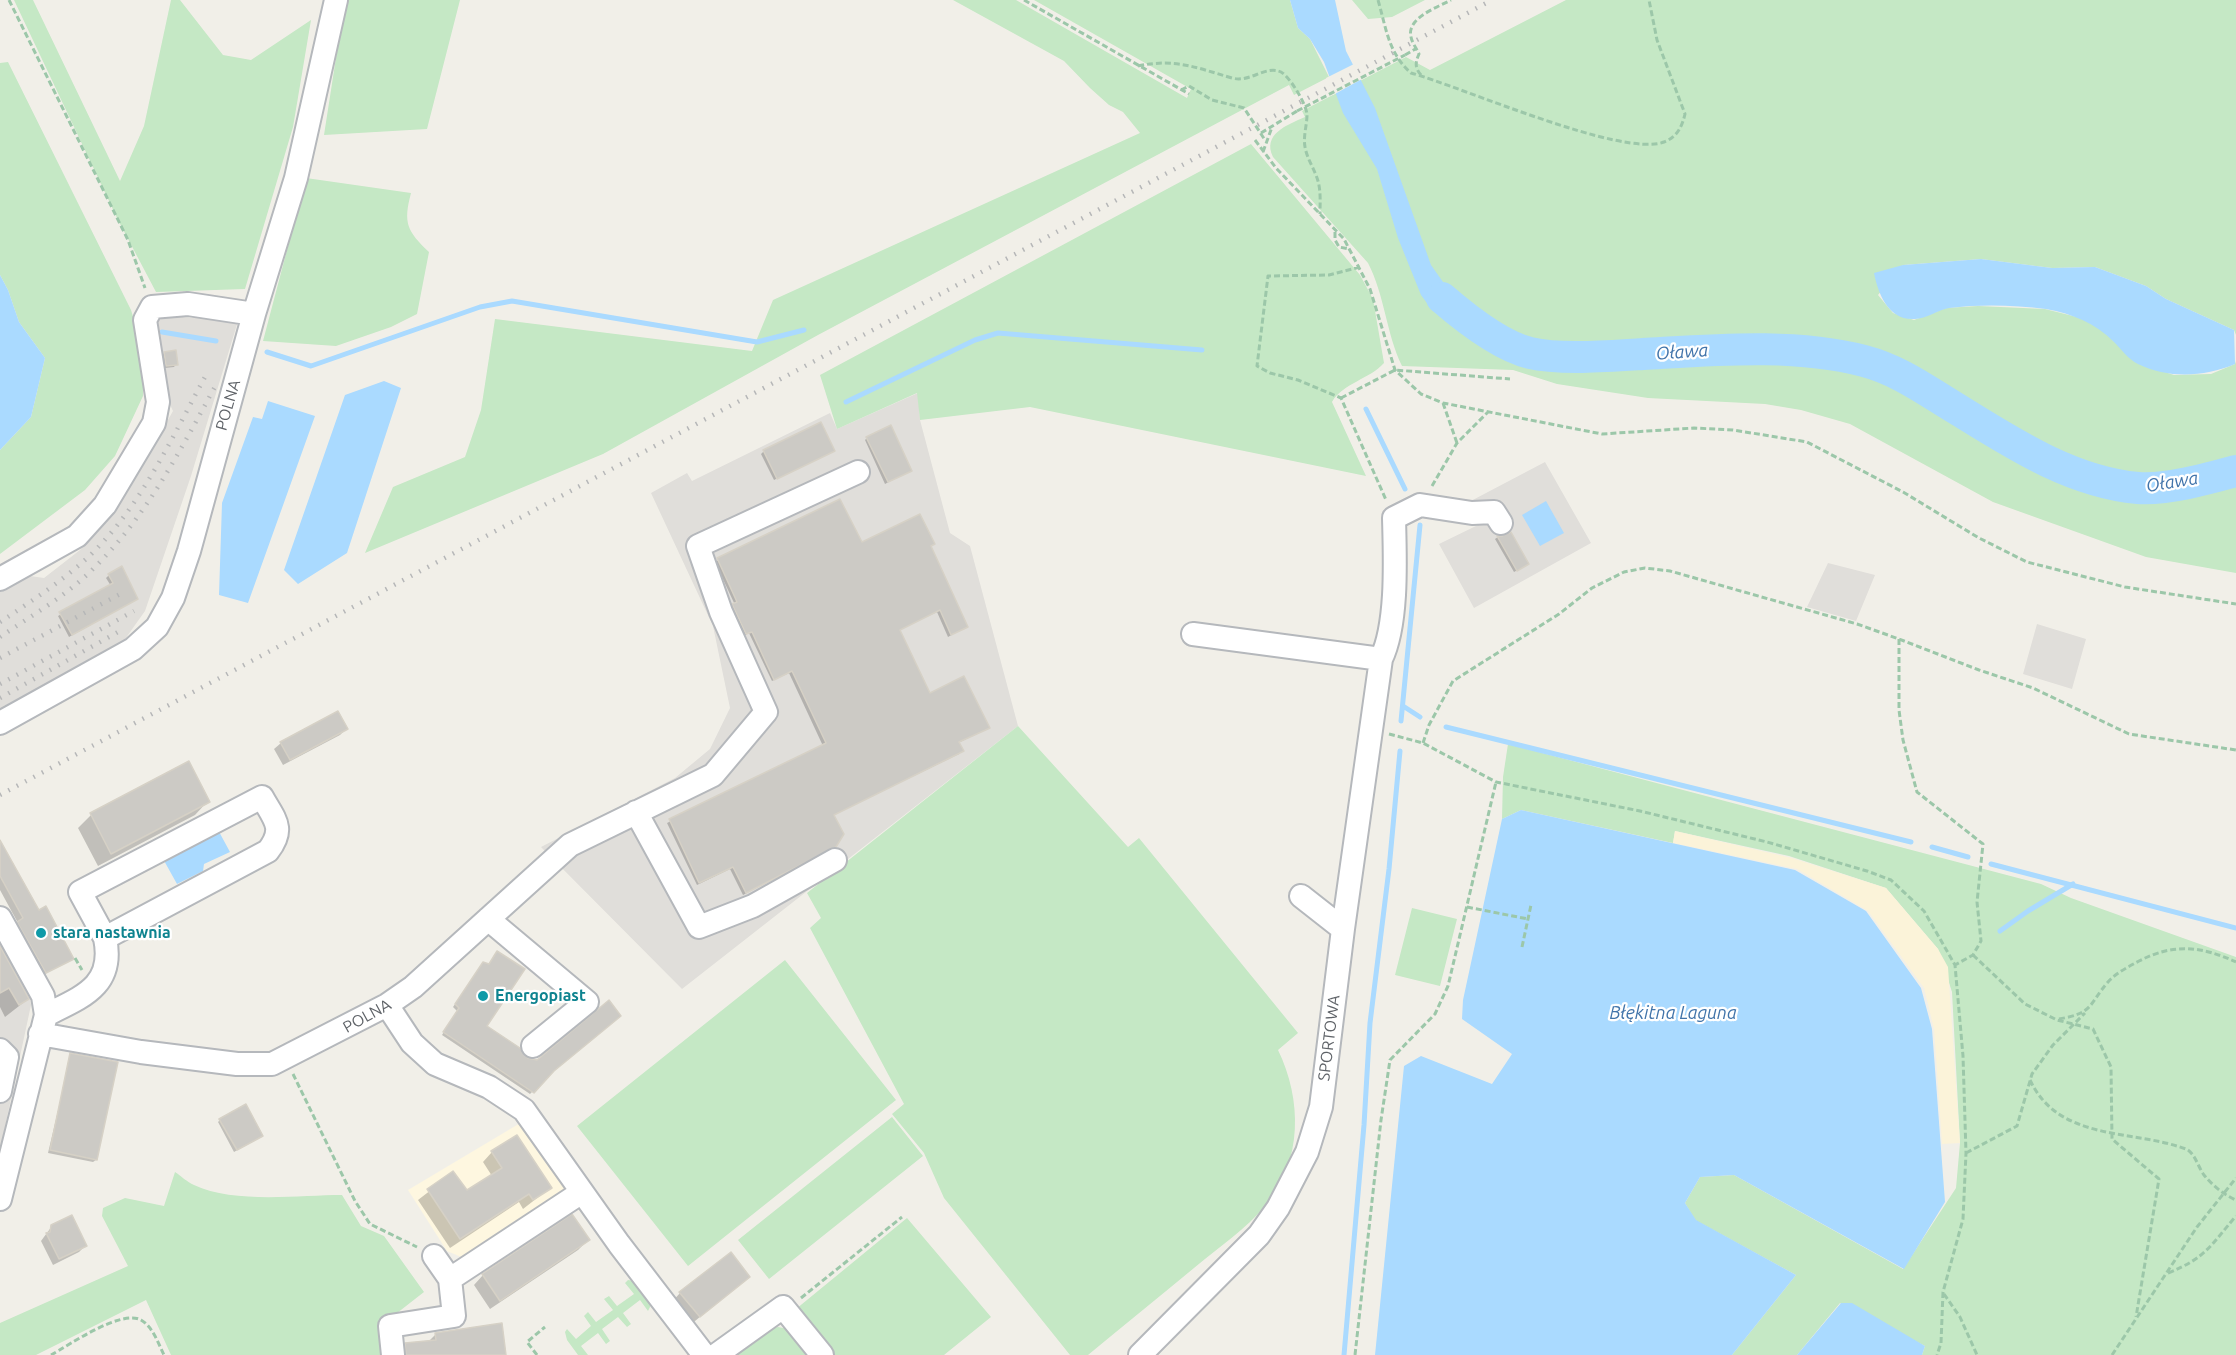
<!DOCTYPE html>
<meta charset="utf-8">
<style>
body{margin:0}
canvas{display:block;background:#f1efe8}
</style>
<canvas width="2236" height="1355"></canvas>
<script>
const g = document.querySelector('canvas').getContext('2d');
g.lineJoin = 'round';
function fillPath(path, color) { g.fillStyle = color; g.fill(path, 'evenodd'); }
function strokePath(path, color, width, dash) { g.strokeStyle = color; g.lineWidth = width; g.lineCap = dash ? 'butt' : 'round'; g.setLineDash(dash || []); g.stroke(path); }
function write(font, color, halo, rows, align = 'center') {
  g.font = font + ' Ubuntu,sans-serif'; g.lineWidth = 4.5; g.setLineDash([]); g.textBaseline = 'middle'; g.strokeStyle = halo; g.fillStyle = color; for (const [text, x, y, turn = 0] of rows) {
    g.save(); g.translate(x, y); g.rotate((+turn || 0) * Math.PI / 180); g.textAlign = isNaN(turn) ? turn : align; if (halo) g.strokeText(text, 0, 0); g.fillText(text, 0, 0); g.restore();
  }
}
fillPath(new Path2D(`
 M 522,1122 L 568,1189 L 466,1259 L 447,1251 L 408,1190 Z`), '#fef7e0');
fillPath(new Path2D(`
 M 167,316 L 238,321 L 191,476 L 145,611 L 123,642 L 0,708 L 0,592 L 30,576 L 44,578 L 80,550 L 134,480 L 173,411 L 162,388 L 153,331 L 157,321 Z
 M 918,393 L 920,420 L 950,533 L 970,546 L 1018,726 L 682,989 L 541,847 L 675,778 L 710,749 L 730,708 L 713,626 L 651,493 L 687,473 L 692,481 L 830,413 L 837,429 Z
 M 1545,462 L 1591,543 L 1474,608 L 1439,544 L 1478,525 L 1467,503 Z
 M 1828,563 L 1875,575 L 1856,621 L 1807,607 Z
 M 2037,624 L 2086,639 L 2072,689 L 2023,674 Z
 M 0,943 L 30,999 L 31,1005 L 0,1150 Z`), '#e0deda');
fillPath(new Path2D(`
 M 14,0 L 33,0 L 120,181 L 144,126 L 171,0 L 180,0 L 223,55 L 251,60 L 311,20 L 293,127 L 245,289 L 156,292 L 118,220 Z
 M 345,0 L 460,0 L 427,129 L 324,135 Z
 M 953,0 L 1016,0 L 1187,98 L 1191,89 L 1034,0 L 1290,0 L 1298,28 L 1310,39 L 1329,77 L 1294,95 L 1289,85 L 818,335 L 603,454 L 365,553 L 393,487 L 465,457 L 481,410 L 495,319 L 752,351 L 773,300 L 1140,133 L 1123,112 L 1109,105 L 1090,88 L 1064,61 Z
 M 1352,0 L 1425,0 L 1392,17 L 1368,19 Z
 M 1566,0 L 2236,0 L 2236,335 L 2234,330 L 2166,299 L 2146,286 L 2095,267 L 2052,268 L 1981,259 L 1903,265 L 1878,295 L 1893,313 L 1914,320 L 1946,308 L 1978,306 L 2045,309 L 2081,318 L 2101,329 L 2137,363 L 2174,375 L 2211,374 L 2235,364 L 2236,361 L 2236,573 L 2146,557 L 1993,502 L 1850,424 L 1801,410 L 1765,404 L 1648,398 L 1557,384 L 1513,370 L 1402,366 C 1386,333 1385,296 1368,263 L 1273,157 C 1262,134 1287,125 1305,117 L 1302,111 L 1406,57 L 1430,70 Z
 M 8,62 L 131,310 L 143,349 L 143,396 L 115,456 L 85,490 L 0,554 L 0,450 L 31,417 L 45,358 L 19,322 L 8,290 L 0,275 L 0,63 Z
 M 1251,144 L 1360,275 L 1373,299 L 1384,363 C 1370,379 1343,383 1332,402 L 1366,476 L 1030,407 L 920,420 L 917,393 L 837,429 L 820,375 Z
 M 306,178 L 411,193 C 403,223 407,231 429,252 L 417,314 L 391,327 L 336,346 L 263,341 Z
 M 1018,726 L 1128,847 L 1139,838 L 1298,1033 L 1278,1050 C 1302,1099 1303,1161 1266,1205 C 1246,1229 1218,1248 1194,1268 C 1159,1297 1123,1326 1088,1355 L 1070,1355 L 944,1198 L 924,1153 L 892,1114 L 904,1104 L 810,928 L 821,918 L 807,893 Z
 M 1508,744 L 2041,884 L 2071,898 L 2236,957 L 2236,1355 L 1922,1355 L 1925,1346 L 1840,1303 L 1797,1355 L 1732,1355 L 1796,1275 L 1695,1220 L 1685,1203 L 1700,1177 L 1734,1175 L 1903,1269 L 1956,1188 L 1960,1143 L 1952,992 L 1938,949 L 1886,888 L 1789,856 L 1675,831 L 1673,843 L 1521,810 L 1502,819 L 1503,777 Z
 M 1412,908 L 1457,919 L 1440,986 L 1395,975 Z
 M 785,960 L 896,1100 L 688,1266 L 577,1126 Z
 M 892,1117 L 923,1156 L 769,1279 L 738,1240 Z
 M 175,1172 C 181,1176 187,1182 194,1185 C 233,1204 299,1195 342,1195 L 361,1226 L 384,1236 L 424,1292 L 383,1324 L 387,1355 L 171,1355 L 146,1300 L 36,1355 L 0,1355 L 0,1323 L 128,1266 L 102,1216 L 103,1208 L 125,1198 L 164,1206 Z
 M 907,1218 L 991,1317 L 944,1355 L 834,1355 L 796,1309 Z
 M 628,1280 L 634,1281 L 652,1303 L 648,1311 L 640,1300 L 623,1313 L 631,1324 L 627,1327 L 618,1317 L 602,1329 L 610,1341 L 606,1344 L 598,1333 L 581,1346 L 588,1355 L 578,1355 L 567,1340 L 565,1332 L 567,1329 L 576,1339 L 591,1326 L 584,1316 L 588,1312 L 596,1322 L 613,1310 L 604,1299 L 609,1296 L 617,1306 L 634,1294 L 625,1283 Z
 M 778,1327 L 788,1329 L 812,1355 L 727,1355 L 768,1329 Z`), '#c5e8c5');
fillPath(new Path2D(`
 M 1675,831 L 1792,858 L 1886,888 L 1938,949 L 1948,967 L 1960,1143 L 1942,1144 L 1934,1029 L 1924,988 L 1868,911 L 1797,869 L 1673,843 Z`), '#fbf3d9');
fillPath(new Path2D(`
 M 1290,0 L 1335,0 L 1346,51 L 1375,108 L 1431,265 L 1455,299 L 1479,318 L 1469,332 L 1432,310 L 1421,295 L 1398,238 L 1377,169 L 1343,113 L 1324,62 L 1310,39 L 1298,28 Z
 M 1981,259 L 2052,268 L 2095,267 L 2146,286 L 2166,299 L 2234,330 L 2235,364 C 2204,377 2169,379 2138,364 C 2129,360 2121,349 2114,342 C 2095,323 2073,314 2046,309 C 2015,305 1980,304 1949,308 C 1938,310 1926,319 1915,319 C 1888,321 1878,293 1874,273 L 1903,265 Z
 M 0,275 L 8,290 L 19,322 L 45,358 L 31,417 L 0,450 Z
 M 384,381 L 401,388 L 347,553 L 298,584 L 284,570 L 345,395 Z
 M 268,401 L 315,416 L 248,603 L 219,595 L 222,503 L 253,417 L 262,419 Z
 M 1546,501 L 1564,533 L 1540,546 L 1522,515 Z
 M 1521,810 L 1795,870 L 1866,911 L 1921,988 L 1932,1029 L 1945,1202 L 1904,1269 L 1734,1175 L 1700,1177 L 1685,1203 L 1696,1220 L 1796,1275 L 1732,1355 L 1375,1355 L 1404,1066 L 1421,1056 L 1492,1084 L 1512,1054 L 1462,1019 L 1463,1000 L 1502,819 Z
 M 217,828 L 230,852 L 204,864 L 203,871 L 177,884 L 162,857 Z
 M 1841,1303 L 1852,1303 L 1925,1346 L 1922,1355 L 1797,1355 Z`), '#aadaff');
fillPath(new Path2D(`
 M 1354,64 L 1362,79 L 1333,95 L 1326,78 Z`), '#f1efe8');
fillPath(new Path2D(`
 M 164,353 L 176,364 L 174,367 L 164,368 L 162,356 Z
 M 867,438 L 911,470 L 885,484 L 865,440 Z
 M 833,450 L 774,480 L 761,454 L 764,451 Z
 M 839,501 L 861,544 L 929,547 L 966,627 L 948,637 L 937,612 L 898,630 L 929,695 L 985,730 L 958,743 L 962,751 L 959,754 L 833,815 L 831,849 L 743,895 L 730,869 L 697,885 L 667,823 L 823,746 L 789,673 L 772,681 L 749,633 L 743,636 L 731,608 L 735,605 L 715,562 Z
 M 1498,537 L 1502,538 L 1525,566 L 1514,572 L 1495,539 Z
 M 109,575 L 134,601 L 69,637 L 58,616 L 111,586 L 106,578 Z
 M 346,729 L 340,735 L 283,765 L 274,749 L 281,743 Z
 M 208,801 L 195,815 L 98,866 L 78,828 L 91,815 Z
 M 0,859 L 72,958 L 40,977 L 13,928 L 18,923 L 0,890 Z
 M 0,948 L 28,999 L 5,1017 L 0,1007 Z
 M 481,966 L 485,1026 L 527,1060 L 538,1061 L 550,1074 L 530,1094 L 442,1035 L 457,1011 L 453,1007 Z
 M 71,1055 L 96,1160 L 93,1162 L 48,1153 Z
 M 220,1120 L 259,1138 L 234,1152 L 218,1122 Z
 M 492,1152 L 550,1188 L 523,1209 L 519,1202 L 450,1248 L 418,1200 L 453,1173 L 467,1192 L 492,1176 L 483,1162 Z
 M 52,1226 L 86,1245 L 79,1252 L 53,1265 L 41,1241 Z
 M 588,1240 L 578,1250 L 490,1309 L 474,1285 L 483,1275 Z
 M 748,1277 L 689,1326 L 671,1303 L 680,1293 Z
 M 436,1334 L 505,1355 L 401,1355 L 411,1344 L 428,1342 Z`), '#0003');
strokePath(new Path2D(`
 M 162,332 L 216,341
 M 267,352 L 311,366 L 480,307 L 512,301 L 757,342 L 804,330
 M 846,402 L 975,340 L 998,333 L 1202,350
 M 1366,409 L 1405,489
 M 1403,706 L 1420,717
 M 1401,721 L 1420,525
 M 1446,727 L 1911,842
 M 1932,847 L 1968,857
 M 1991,864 L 2236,928
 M 2000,931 L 2028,911 L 2073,884
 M 1344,1355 L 1364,1125 L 1370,1023 L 1389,869 L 1400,751`), '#aadaff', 5);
strokePath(new Path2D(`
 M 1442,298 C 1464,317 1501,346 1530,353 C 1560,360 1612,356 1643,354 C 1715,350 1794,343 1864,361 C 1899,370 1927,391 1957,409 C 2012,443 2071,482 2138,488 C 2167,490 2207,479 2236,471`), '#aadaff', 32);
const building = new Path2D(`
 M 176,350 L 178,365 L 166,366 L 164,352 Z
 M 821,422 L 835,451 L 777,479 L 763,450 Z
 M 891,425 L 912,471 L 888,482 L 866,437 Z
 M 840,499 L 862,542 L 920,514 L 935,544 L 931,546 L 968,627 L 951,635 L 940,610 L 900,630 L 930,693 L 964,676 L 990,728 L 959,742 L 964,751 L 834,815 L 844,834 L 836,847 L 746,893 L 733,867 L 699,883 L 669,819 L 826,743 L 792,671 L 774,680 L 752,632 L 746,634 L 732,604 L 737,602 L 717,558 Z
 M 1511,532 L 1529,564 L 1517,571 L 1497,536 L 1502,536 Z
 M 122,566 L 138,599 L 72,635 L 59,612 L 113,583 L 108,574 Z
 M 338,711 L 348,729 L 290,760 L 280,742 Z
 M 189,761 L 210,802 L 111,854 L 90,813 Z
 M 0,840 L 39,910 L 46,906 L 74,959 L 46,973 L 17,922 L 23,918 L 0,876 Z
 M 0,946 L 29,999 L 19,1005 L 9,988 L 0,993 Z
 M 497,951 L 525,969 L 487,1026 L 520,1048 L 528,1058 L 537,1060 L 609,1000 L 621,1016 L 554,1071 L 534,1093 L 443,1032 L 459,1008 L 455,1004 L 483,962 L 489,964 Z
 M 70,1053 L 118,1062 L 97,1160 L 50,1150 Z
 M 246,1104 L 263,1136 L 237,1150 L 219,1119 Z
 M 517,1135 L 552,1188 L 533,1200 L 529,1194 L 460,1239 L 427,1189 L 453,1171 L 467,1190 L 502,1168 L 491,1151 Z
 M 572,1214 L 590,1240 L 500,1301 L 482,1274 Z
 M 72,1215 L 87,1246 L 59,1259 L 46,1233 L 50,1232 L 51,1225 Z
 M 731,1252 L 750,1277 L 700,1317 L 679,1292 Z
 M 502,1323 L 506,1355 L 406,1355 L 405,1343 L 436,1340 L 435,1333 Z`);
fillPath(building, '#cccac5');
strokePath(building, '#d6d1c6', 1.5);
const minor = new Path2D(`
 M 0,579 L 77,536 L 105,505 L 154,423 L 158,402 L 145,320 L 152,307 L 188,304 L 254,314
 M 1193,634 L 1381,659
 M 0,723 L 133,649 L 157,627 L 173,598 L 189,551 L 254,314 L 296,178 L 336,0
 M 636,812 L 699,927 L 753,906 L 835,860
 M 1301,896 L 1343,929
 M 0,918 L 43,996 L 46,1015 L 0,1199
 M 488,919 L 587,1002 L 533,1046
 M 387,1005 L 412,1043 L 435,1064 L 489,1087 L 524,1110 L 619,1244 L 704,1355
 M 46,1015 C 82,997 115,986 105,938 L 268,851 C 286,828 274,819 262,797 L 80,892 L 105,938
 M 40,1034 L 141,1052 L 237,1064 L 272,1064 L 387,1005 L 413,987 L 570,845 L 713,775 L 766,712 L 721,612 L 698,546 L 858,472
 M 0,1050 L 7,1057 L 0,1091
 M 450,1279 L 582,1192
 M 393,1355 L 390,1326 L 454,1316 L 450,1279 L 434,1256
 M 716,1355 L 783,1307 L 822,1355
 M 1140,1355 L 1259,1235 L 1278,1208 L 1307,1152 L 1321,1107 L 1343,929 L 1381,659 C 1398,624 1395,558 1394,518 L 1420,505 L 1472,513 L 1494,512 L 1501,523`);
strokePath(minor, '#b5b8bc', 26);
strokePath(new Path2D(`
 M 9,0 L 128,240 L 145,288
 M 1024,0 L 1189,94
 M 1378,0 C 1386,27 1388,53 1411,73 C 1462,87 1622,158 1664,142 C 1677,137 1682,127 1685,114 L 1657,40 L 1649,0
 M 1405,55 L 1417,48
 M 1138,66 C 1176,58 1197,68 1232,78 C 1250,83 1265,65 1281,72 C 1290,77 1307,105 1307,115 C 1307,125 1303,136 1305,147 C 1307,159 1315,170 1318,181 C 1321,192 1320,203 1320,214
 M 1421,75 C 1415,68 1415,63 1419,54 C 1417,49 1412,43 1411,37 C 1406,18 1438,7 1451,0
 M 1181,90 L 1189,86 L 1212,100 L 1244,108 L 1265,140
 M 1261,133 L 1297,111
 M 1255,140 L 1276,168 L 1344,239 L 1370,289 L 1395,370 L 1421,394 L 1443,403 L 1602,434 L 1694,428 L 1733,430 L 1807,442 L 1903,492 L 1979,538 L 2027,562 L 2125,587 L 2236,604
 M 1263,152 L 1272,127
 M 1335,232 L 1335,240 L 1339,247 L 1349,249
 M 1360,267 L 1329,275 L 1268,276 L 1257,366 L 1270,373 L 1298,380 L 1341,398 L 1386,500
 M 1341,398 L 1395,370 L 1510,379
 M 1443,403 L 1457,443
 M 1432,486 L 1457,443 L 1488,412
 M 1899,639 L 1899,710 L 1903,740 L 1917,792 L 1983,844 L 1977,902 L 1981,941 L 1973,955 L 1955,965
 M 1389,734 L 1423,743 L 1496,782 L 1640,811 L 1767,842 L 1867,871 L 1891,880 L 1924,911 L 1955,965 L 1963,1056 L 1966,1153 L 1963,1219 L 1943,1292 L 1941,1343 L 1937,1355
 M 1423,743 L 1429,725 L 1453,681 L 1559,614 L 1592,588 L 1624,572 L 1645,568 L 1670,571 L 1857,624 L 1899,639 L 1979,670 L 2033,688 L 2129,734 L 2236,750
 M 1467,907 L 1528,919
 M 1522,947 L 1531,905
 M 1973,955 L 2025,1004 L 2057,1020 L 2093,1029 L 2111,1067 L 2112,1139 L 2159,1179 L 2136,1317
 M 75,958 L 82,970
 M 2059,1019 C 2094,1013 2088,1005 2108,982 C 2116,973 2128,967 2139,961 C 2174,943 2201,946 2236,962
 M 293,1074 L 355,1201 L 370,1224 L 417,1247
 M 2030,1080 C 2059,1142 2132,1129 2186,1149 C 2195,1153 2198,1167 2204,1175 C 2212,1185 2224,1195 2236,1200
 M 1966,1153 L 2017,1126 L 2032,1074 L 2053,1045 L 2085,1013
 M 2168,1273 C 2206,1258 2211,1245 2236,1216
 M 1944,1294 L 1960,1317 L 1977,1355
 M 801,1298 L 902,1217
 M 51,1355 C 69,1345 121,1309 141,1320 C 153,1327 158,1343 164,1355
 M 537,1355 L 527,1342 L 545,1327
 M 1355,1355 L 1381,1120 L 1390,1060 L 1435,1014 L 1448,986 L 1496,782
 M 2112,1355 L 2197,1227 L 2236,1178`), '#9cc7a9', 3, [6, 3]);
strokePath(minor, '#fff', 22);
strokePath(new Path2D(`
 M 0,622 C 29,603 59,583 85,560 C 139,511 171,439 205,377
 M 0,637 C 31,616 66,596 93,569 C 147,516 181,449 217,383
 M 0,658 L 122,593
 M 0,684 L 134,611
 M 0,698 L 118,632
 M 0,795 L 1492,0`), '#b6b7b8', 4.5, [1.5, 8]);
strokePath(new Path2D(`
 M 1297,111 L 1405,55`), '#9cc7a9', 3, [6, 3]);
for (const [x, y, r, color] of [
 [41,933,6,"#0f9aa8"],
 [483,996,6,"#0f9aa8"]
]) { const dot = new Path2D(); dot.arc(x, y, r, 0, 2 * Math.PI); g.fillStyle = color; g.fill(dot); strokePath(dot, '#fff', 2); }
write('16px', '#5f6368', '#fff', [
 ["POLNA",228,405,-74],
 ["POLNA",367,1016,-29],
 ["SPORTOWA",1329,1038,-83]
]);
write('bold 16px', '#0d838f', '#fff', [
 ["stara nastawnia",53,933],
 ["Energopiast",495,996]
], 'left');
write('italic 18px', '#4174aa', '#fff', [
 ["Oława",1682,352,-4],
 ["Oława",2172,482,-9],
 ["Błękitna Laguna",1673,1013]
]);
</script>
